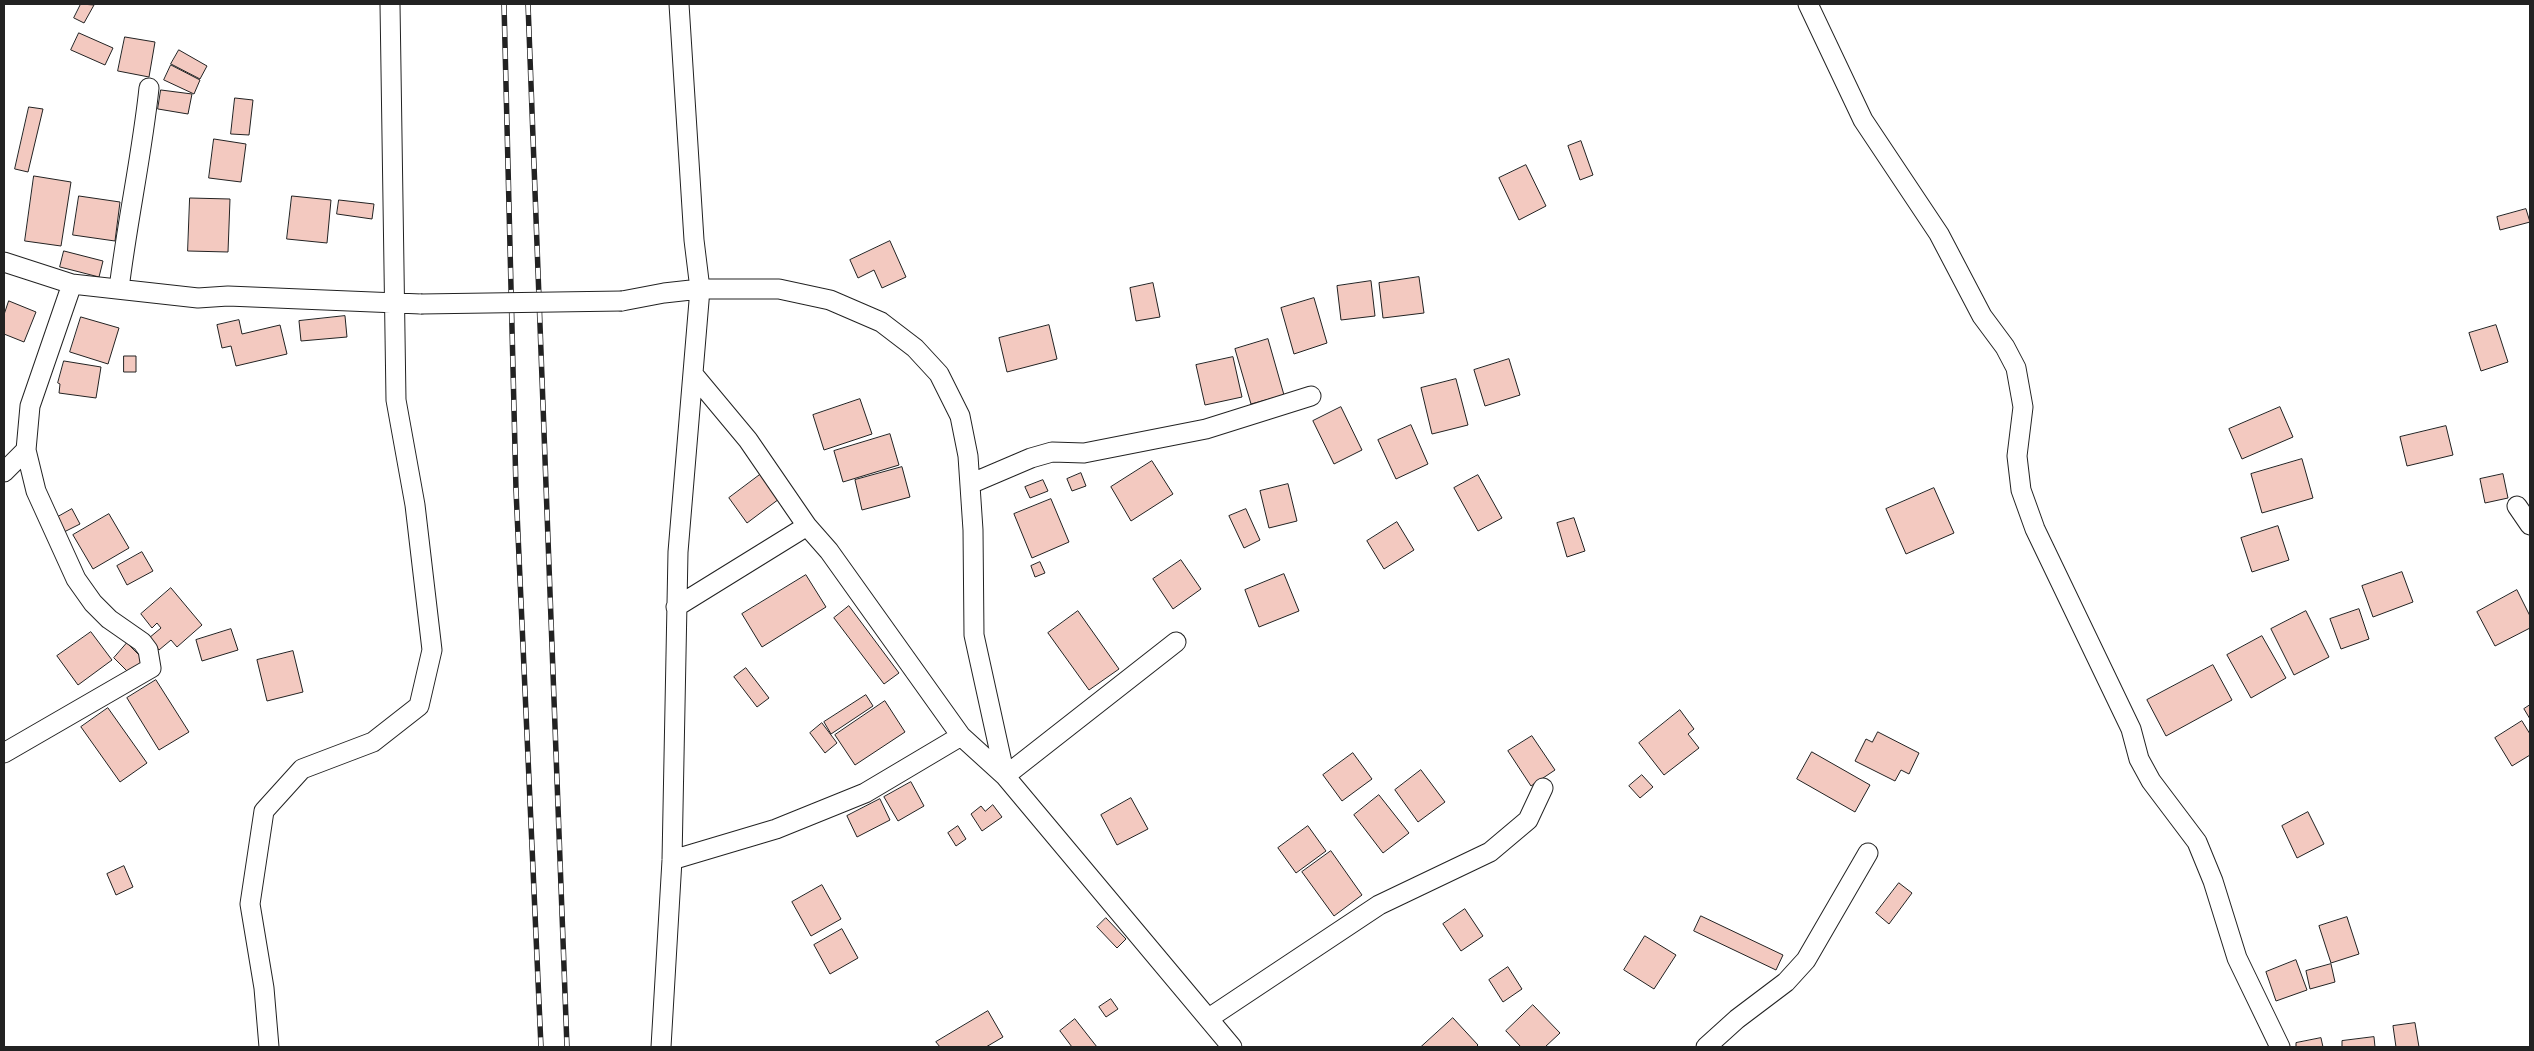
<!DOCTYPE html>
<style>
body{margin:0}
#map{position:relative;width:2534px;height:1051px;overflow:hidden;background:#fff;font-family:"Crimson Pro",serif}
canvas{display:block}
.frame{position:absolute;inset:0;border:5px solid #222;pointer-events:none}
</style>
<div id="map">
<canvas width="2534" height="1051"></canvas>
<div class="frame"></div>
</div>
<script>
const g = document.querySelector('canvas').getContext('2d');
g.lineJoin = 'round';
function fillPath(path, color) { g.fillStyle = color; g.fill(path, 'evenodd'); }
function strokePath(path, color, width, dash) { g.strokeStyle = color; g.lineWidth = width; g.lineCap = dash ? 'butt' : 'round'; g.setLineDash(dash || []); g.stroke(path); }
const building = new Path2D(`
 M 81,4 L 94,5 L 84,23 L 74,18 Z
 M 79,33 L 113,48 L 105,65 L 71,50 Z
 M 125,37 L 155,42 L 149,77 L 118,71 Z
 M 179,50 L 207,66 L 200,79 L 171,64 Z
 M 171,65 L 200,80 L 194,94 L 164,80 Z
 M 161,90 L 192,94 L 188,114 L 158,109 Z
 M 235,98 L 253,100 L 249,135 L 231,134 Z
 M 29,107 L 43,109 L 28,172 L 15,169 Z
 M 214,139 L 246,144 L 241,182 L 209,178 Z
 M 1581,141 L 1593,175 L 1580,180 L 1568,146 Z
 M 1526,165 L 1546,206 L 1519,220 L 1499,178 Z
 M 34,176 L 71,182 L 61,246 L 25,241 Z
 M 79,196 L 120,202 L 115,241 L 73,235 Z
 M 292,196 L 331,200 L 327,243 L 287,239 Z
 M 190,198 L 230,199 L 228,252 L 188,251 Z
 M 339,200 L 374,204 L 372,219 L 337,214 Z
 M 2526,209 L 2530,222 L 2500,230 L 2497,217 Z
 M 890,241 L 906,277 L 882,288 L 874,270 L 858,278 L 850,260 Z
 M 64,251 L 103,261 L 99,277 L 60,267 Z
 M 1419,277 L 1424,313 L 1383,318 L 1379,283 Z
 M 1371,281 L 1375,316 L 1341,320 L 1337,286 Z
 M 1153,283 L 1160,317 L 1136,321 L 1130,288 Z
 M 1314,298 L 1327,343 L 1294,354 L 1281,308 Z
 M 9,301 L 36,312 L 24,342 L 4,334 L 4,315 Z
 M 345,316 L 347,337 L 301,341 L 299,321 Z
 M 81,317 L 119,328 L 108,364 L 70,352 Z
 M 239,320 L 242,334 L 280,325 L 287,354 L 236,366 L 231,346 L 222,348 L 217,325 Z
 M 1049,325 L 1057,359 L 1007,372 L 999,338 Z
 M 2496,325 L 2508,362 L 2481,371 L 2469,333 Z
 M 1268,339 L 1284,395 L 1251,404 L 1235,349 Z
 M 124,356 L 136,356 L 136,372 L 124,372 Z
 M 1233,357 L 1242,397 L 1205,405 L 1196,365 Z
 M 1509,359 L 1520,395 L 1485,406 L 1474,370 Z
 M 64,361 L 101,367 L 96,398 L 59,393 L 60,384 L 58,383 Z
 M 1456,379 L 1468,425 L 1432,434 L 1421,388 Z
 M 860,399 L 872,434 L 824,450 L 813,415 Z
 M 1341,407 L 1362,450 L 1334,464 L 1313,421 Z
 M 2280,407 L 2293,437 L 2242,459 L 2229,429 Z
 M 1411,425 L 1428,464 L 1396,479 L 1378,440 Z
 M 2446,426 L 2453,455 L 2407,466 L 2400,437 Z
 M 890,434 L 899,465 L 843,482 L 834,451 Z
 M 2302,459 L 2313,498 L 2262,513 L 2251,474 Z
 M 1152,461 L 1173,494 L 1131,521 L 1111,487 Z
 M 902,467 L 910,497 L 862,510 L 855,480 Z
 M 1081,473 L 1086,486 L 1072,491 L 1067,479 Z
 M 761,474 L 779,499 L 747,523 L 729,498 Z
 M 2503,474 L 2508,498 L 2485,503 L 2480,479 Z
 M 1478,475 L 1502,518 L 1478,531 L 1454,488 Z
 M 1043,480 L 1048,491 L 1030,498 L 1025,487 Z
 M 1288,484 L 1297,521 L 1269,528 L 1260,491 Z
 M 1934,488 L 1954,533 L 1906,554 L 1886,509 Z
 M 1051,499 L 1069,542 L 1032,558 L 1014,514 Z
 M 72,509 L 80,524 L 64,532 L 56,518 Z
 M 1246,509 L 1260,540 L 1244,548 L 1229,516 Z
 M 109,514 L 129,548 L 93,569 L 73,535 Z
 M 1574,518 L 1585,551 L 1567,557 L 1557,523 Z
 M 1397,522 L 1414,550 L 1384,569 L 1367,541 Z
 M 2278,526 L 2289,560 L 2252,572 L 2241,538 Z
 M 142,552 L 153,571 L 127,585 L 117,566 Z
 M 1181,560 L 1201,589 L 1173,609 L 1153,579 Z
 M 1040,562 L 1045,573 L 1035,577 L 1031,566 Z
 M 2402,572 L 2413,602 L 2373,617 L 2362,586 Z
 M 1284,574 L 1299,611 L 1259,627 L 1245,590 Z
 M 806,575 L 826,607 L 762,647 L 742,614 Z
 M 171,588 L 202,625 L 177,647 L 171,640 L 159,650 L 149,638 L 161,628 L 157,623 L 152,628 L 141,614 Z
 M 2517,590 L 2530,616 L 2530,628 L 2495,646 L 2477,612 Z
 M 849,606 L 899,673 L 884,684 L 834,618 Z
 M 2359,609 L 2369,639 L 2341,649 L 2330,619 Z
 M 1078,611 L 1119,669 L 1089,690 L 1048,633 Z
 M 2306,611 L 2329,657 L 2294,675 L 2271,629 Z
 M 231,629 L 238,650 L 202,661 L 196,640 Z
 M 91,632 L 112,660 L 78,685 L 57,656 Z
 M 2262,636 L 2286,678 L 2251,698 L 2227,655 Z
 M 127,643 L 145,661 L 131,675 L 114,658 Z
 M 293,651 L 303,692 L 267,701 L 257,660 Z
 M 2213,665 L 2232,700 L 2166,736 L 2147,700 Z
 M 746,668 L 769,698 L 757,707 L 734,677 Z
 M 156,680 L 189,732 L 159,750 L 127,698 Z
 M 866,695 L 873,706 L 831,734 L 824,722 Z
 M 885,701 L 905,732 L 855,765 L 835,735 Z
 M 2530,705 L 2530,719 L 2524,709 Z
 M 108,708 L 147,763 L 120,782 L 81,727 Z
 M 1680,710 L 1694,729 L 1688,734 L 1699,748 L 1664,775 L 1639,743 Z
 M 2522,721 L 2530,734 L 2530,755 L 2512,766 L 2495,738 Z
 M 822,723 L 837,743 L 825,753 L 810,733 Z
 M 1878,732 L 1919,753 L 1909,774 L 1901,770 L 1895,781 L 1855,761 L 1866,739 L 1872,742 Z
 M 1532,736 L 1555,770 L 1531,786 L 1508,751 Z
 M 1812,752 L 1870,785 L 1855,812 L 1797,779 Z
 M 1353,753 L 1372,779 L 1342,801 L 1323,775 Z
 M 1421,770 L 1445,802 L 1418,822 L 1395,790 Z
 M 1642,775 L 1653,787 L 1640,798 L 1629,786 Z
 M 911,782 L 924,806 L 898,821 L 884,797 Z
 M 1379,795 L 1409,833 L 1383,853 L 1354,815 Z
 M 1131,798 L 1148,829 L 1117,845 L 1101,815 Z
 M 880,799 L 890,820 L 857,837 L 847,816 Z
 M 993,805 L 1002,817 L 982,831 L 971,814 L 981,806 L 985,811 Z
 M 2308,812 L 2324,844 L 2297,858 L 2282,826 Z
 M 958,826 L 966,839 L 956,846 L 948,833 Z
 M 1308,826 L 1326,851 L 1296,873 L 1278,848 Z
 M 1331,851 L 1362,895 L 1334,916 L 1302,872 Z
 M 124,866 L 133,887 L 116,895 L 107,874 Z
 M 1899,883 L 1912,893 L 1889,924 L 1876,913 Z
 M 822,885 L 841,919 L 811,936 L 792,902 Z
 M 1465,909 L 1483,936 L 1461,951 L 1443,924 Z
 M 1701,916 L 1783,955 L 1776,970 L 1694,931 Z
 M 2347,917 L 2359,954 L 2331,963 L 2319,926 Z
 M 1106,918 L 1126,939 L 1117,948 L 1097,927 Z
 M 842,929 L 858,958 L 830,974 L 814,945 Z
 M 1645,936 L 1676,955 L 1654,989 L 1624,970 Z
 M 2296,960 L 2307,990 L 2276,1001 L 2266,972 Z
 M 2331,964 L 2335,982 L 2310,989 L 2306,971 Z
 M 1508,967 L 1522,989 L 1503,1002 L 1489,980 Z
 M 1111,999 L 1118,1009 L 1106,1017 L 1099,1007 Z
 M 1533,1005 L 1560,1033 L 1545,1047 L 1521,1047 L 1506,1031 Z
 M 988,1011 L 1003,1037 L 986,1047 L 940,1047 L 936,1042 Z
 M 1453,1018 L 1478,1045 L 1476,1047 L 1421,1047 Z
 M 1075,1019 L 1097,1047 L 1072,1047 L 1060,1031 Z
 M 2415,1023 L 2419,1047 L 2396,1047 L 2393,1026 Z
 M 2374,1037 L 2375,1047 L 2342,1047 L 2342,1041 Z
 M 2321,1038 L 2323,1047 L 2296,1047 L 2296,1043 Z`);
fillPath(building, '#f3c9c0');
strokePath(building, '#222', 1);
const street = new Path2D(`
 M 1808,4 L 1863,120 L 1939,234 L 1982,316 L 2005,347 L 2016,368 L 2023,407 L 2017,456 L 2021,490 L 2035,529 L 2131,729 L 2139,759 L 2151,781 L 2197,842 L 2213,881 L 2237,958 L 2280,1047
 M 4,262 L 72,284 L 198,298 L 228,296 L 421,304
 M 119,289 C 127,222 142,155 149,88
 M 622,301 L 664,293 L 700,289 L 779,289 L 830,300 L 881,322 L 915,348 L 939,374 L 960,416 L 968,456 L 973,530 L 974,635 L 1005,776 L 1176,642
 M 693,374 L 748,440 L 807,526 L 829,551 L 961,736 L 1005,776 L 1232,1047
 M 4,472 L 26,450
 M 970,484 L 1031,458 L 1052,452 L 1084,453 L 1206,429 L 1311,396
 M 2517,506 L 2530,525
 M 676,607 L 807,526
 M 4,753 L 151,668 L 148,650 L 142,642 L 109,619 L 93,603 L 76,579 L 36,491 L 26,450 L 30,406 L 72,284
 M 672,860 L 776,829 L 865,793 L 961,736
 M 1209,1018 L 1379,905 L 1490,852 L 1528,820 L 1543,788
 M 269,1047 L 264,988 L 250,904 L 264,811 L 302,769 L 373,742 L 419,706 L 432,650 L 415,505 L 396,400 L 390,4
 M 661,1047 L 672,860 L 678,552 L 700,289 L 694,240 L 679,4
 M 1706,1047 L 1737,1019 L 1786,982 L 1806,960 L 1868,853`);
strokePath(street, '#222', 21);
strokePath(street, '#fff', 19);
const rail = new Path2D(`
 M 504,4 L 516,490 L 541,1047
 M 528,4 L 567,1047`);
strokePath(rail, '#222', 5.5);
strokePath(rail, '#fff', 4, [11]);
const streetBridge = new Path2D(`
 M 421,304 L 622,301`);
strokePath(streetBridge, '#222', 21, []);
strokePath(streetBridge, '#fff', 19);
</script>
